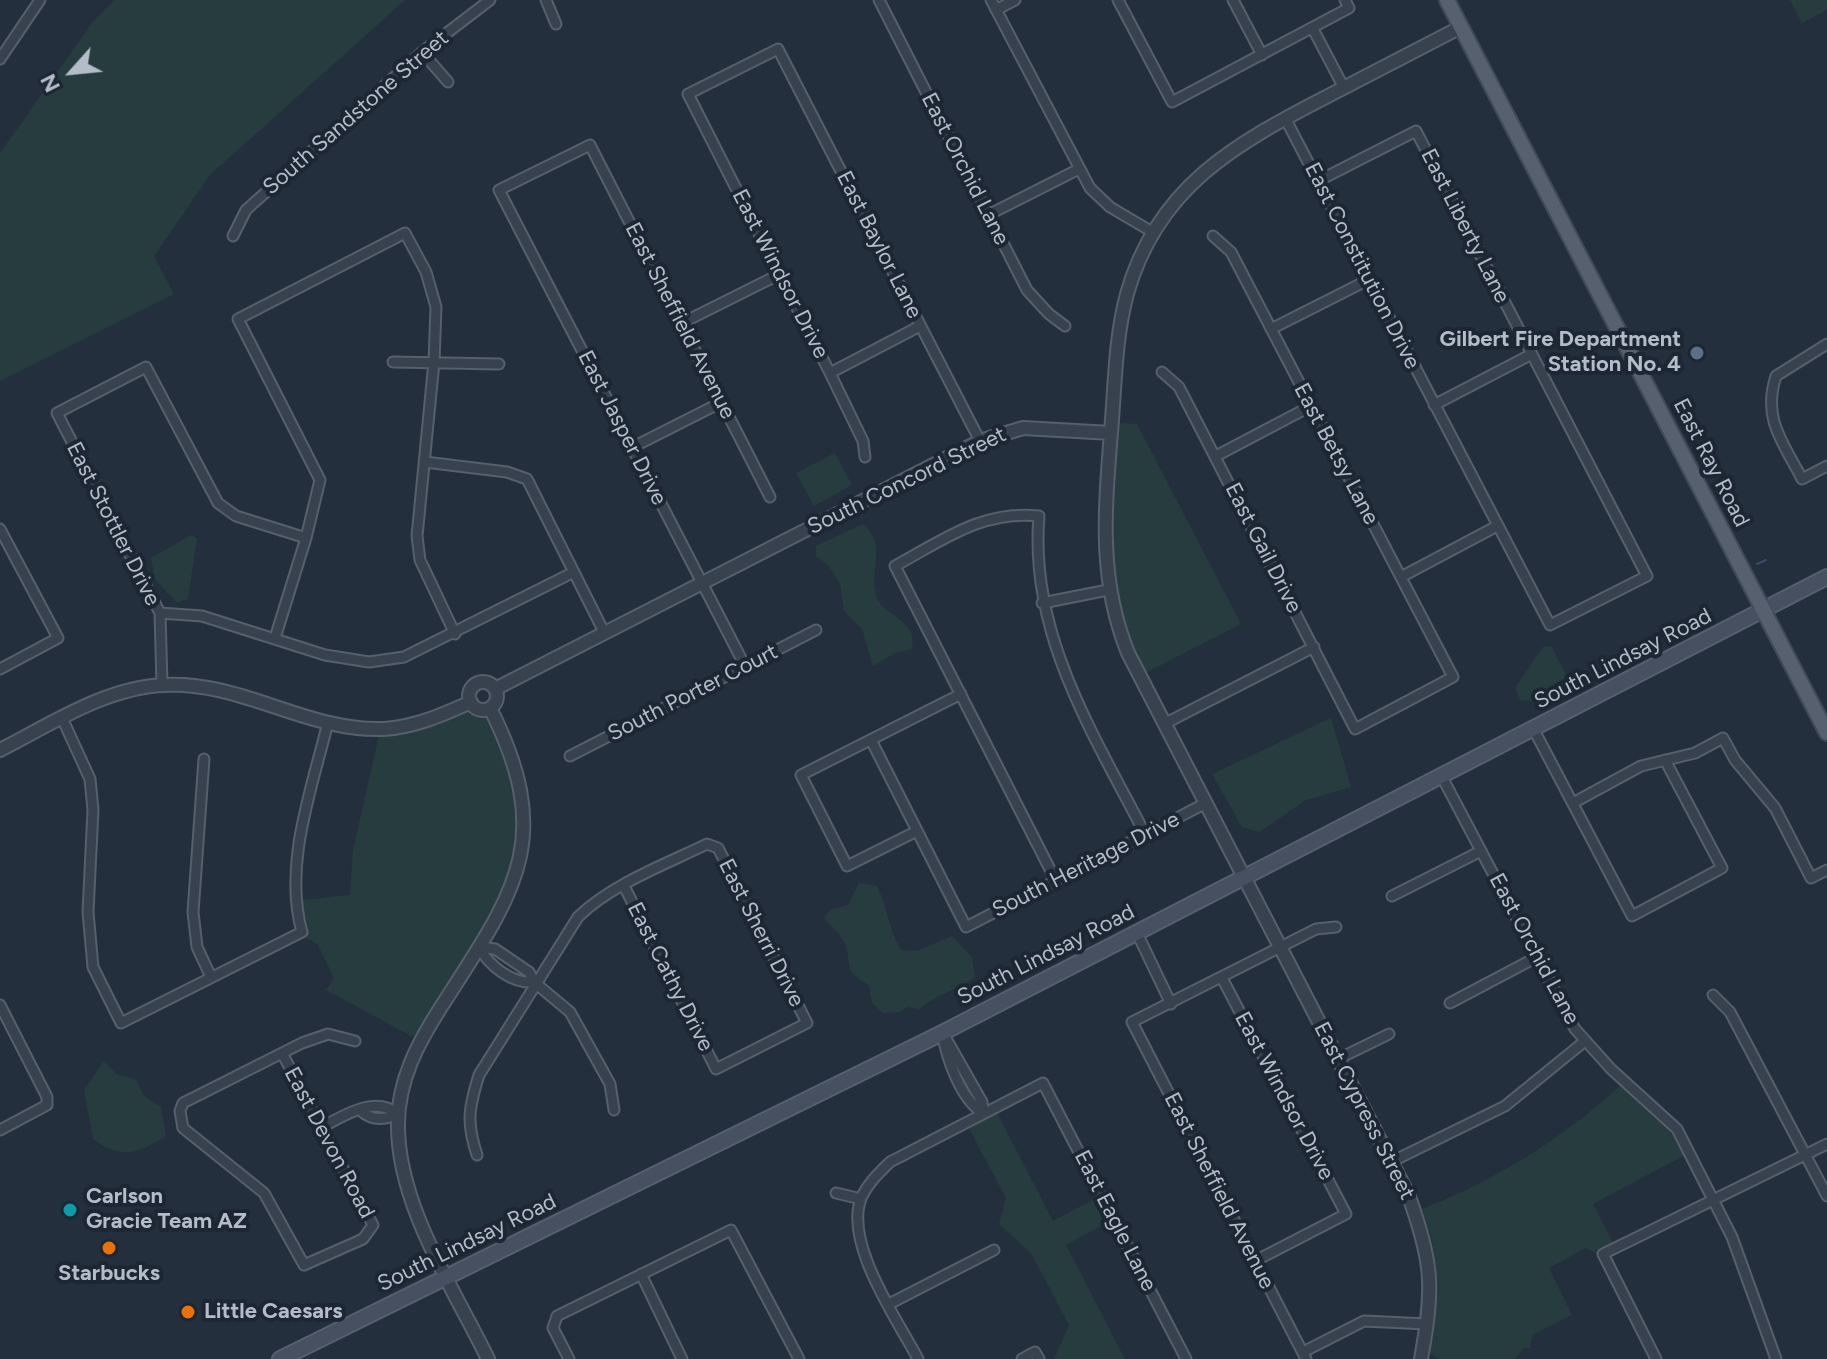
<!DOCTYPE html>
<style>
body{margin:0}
#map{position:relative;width:1827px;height:1359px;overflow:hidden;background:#242f3e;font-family:Figtree,sans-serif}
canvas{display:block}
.north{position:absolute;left:32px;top:32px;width:80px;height:80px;-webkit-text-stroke:6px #1d2633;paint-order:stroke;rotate:243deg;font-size:22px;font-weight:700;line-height:32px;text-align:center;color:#b4bcc9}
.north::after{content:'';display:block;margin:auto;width:28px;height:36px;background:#b4bcc9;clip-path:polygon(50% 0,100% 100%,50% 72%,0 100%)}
</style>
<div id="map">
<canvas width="1827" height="1359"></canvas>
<div class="north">N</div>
</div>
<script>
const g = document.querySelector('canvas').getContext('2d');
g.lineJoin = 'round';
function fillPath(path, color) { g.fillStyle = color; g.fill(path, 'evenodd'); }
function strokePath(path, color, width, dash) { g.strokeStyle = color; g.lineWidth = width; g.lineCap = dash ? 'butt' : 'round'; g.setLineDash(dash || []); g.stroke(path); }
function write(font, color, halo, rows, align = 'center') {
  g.font = font + ' Figtree,sans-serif'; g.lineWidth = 8; g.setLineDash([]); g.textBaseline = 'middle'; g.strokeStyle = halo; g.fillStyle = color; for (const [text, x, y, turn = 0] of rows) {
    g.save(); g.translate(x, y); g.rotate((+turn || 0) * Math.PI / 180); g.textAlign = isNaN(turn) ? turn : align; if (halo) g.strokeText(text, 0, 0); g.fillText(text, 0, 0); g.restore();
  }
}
fillPath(new Path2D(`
 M 115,0 L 405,0 L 210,175 L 154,256 L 174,294 L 0,381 L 0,153 L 92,23 Z
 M 1790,0 L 1827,0 L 1827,10 L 1802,23 Z
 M 1119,423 L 1137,424 L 1241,624 L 1145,673 C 1101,583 1110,519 1119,423 Z
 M 835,453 L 852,485 L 814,506 L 796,473 Z
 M 863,524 C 888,545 869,567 876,595 C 881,617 918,617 912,649 L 895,653 L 873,666 L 862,629 L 844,611 L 840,584 L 829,566 L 816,556 L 816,546 Z
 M 191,535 L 197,538 L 188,599 L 177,603 L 155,579 L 151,558 Z
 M 1551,646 L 1567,676 L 1531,701 L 1520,700 L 1515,688 L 1543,647 Z
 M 473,709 C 492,716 496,735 503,753 C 550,862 468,950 415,1038 L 326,990 L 334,978 L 318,945 L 305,937 L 308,925 L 301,900 L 350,895 L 353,850 L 379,735 L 425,728 Z
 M 1331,718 L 1351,787 L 1306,800 L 1259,832 L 1242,827 L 1212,774 Z
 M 859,883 L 877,886 C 888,908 888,929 901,950 L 917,951 L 952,936 L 972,957 L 975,977 C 956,991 939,993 919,1009 L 908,1007 L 899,1012 L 883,1013 L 872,1003 L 869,985 C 842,971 853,968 845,944 C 842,935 831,926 824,918 L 830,910 L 848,905 Z
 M 104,1061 L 116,1074 L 136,1080 L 144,1096 L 161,1107 L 166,1136 C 138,1154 121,1160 93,1139 L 84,1090 Z
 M 1621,1085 L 1667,1127 L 1685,1155 L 1593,1204 L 1613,1243 L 1599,1255 L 1586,1248 L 1549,1268 L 1572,1315 L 1532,1335 L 1530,1348 L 1524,1348 L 1515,1359 L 1440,1359 L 1429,1353 C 1440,1307 1440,1254 1422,1209 C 1496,1180 1562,1139 1621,1085 Z
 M 994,1107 L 1053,1221 L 1102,1195 L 1114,1219 L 1066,1245 L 1125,1359 L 1054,1359 L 1069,1325 L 1031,1253 L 999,1224 L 1006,1198 L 965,1121 Z`), '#263c3f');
strokePath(new Path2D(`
 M 1757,564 L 1766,560`), '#394c67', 2);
const minor = new Path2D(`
 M 546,0 L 556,24
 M 879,0 L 1027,290 L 1049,314 L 1065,326
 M 991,0 L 1090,188 L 1110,207 L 1154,233
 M 1118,0 L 1172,102 L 1349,8 L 1345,0
 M 1233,0 L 1262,55
 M 996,10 L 1015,0
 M 1313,29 L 1344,88
 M 422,52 L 448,82
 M 0,59 L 40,0
 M 1285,118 L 1550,625 L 1647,576 L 1416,131 L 1318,181
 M 988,215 L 1079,169
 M 233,236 L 246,210 L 422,52 L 490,0
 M 682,323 L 780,274
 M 1271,329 L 1370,279
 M 1827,344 L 1776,376 C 1762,419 1783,442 1802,479 L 1827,466
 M 393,362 L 499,364
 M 1162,372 L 1179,387 L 1355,729 L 1453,677 L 1231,252 L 1213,236
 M 830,373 L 920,326
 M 1434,405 L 1532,354
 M 633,447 L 722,402
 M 1216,456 L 1311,406
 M 865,457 L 863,441 L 830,373 L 688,94 L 778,49 L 980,441
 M 425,462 L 507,472 L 527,479 L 604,632
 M 0,529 L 58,638 L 0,669
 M 1401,577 L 1497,526
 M 1042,603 L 1108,590
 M 160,613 L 202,616 L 325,655 L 369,662 L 404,657 L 574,572
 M 275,638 L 306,538 L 320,480 L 238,319 L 405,233 L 426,272 L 436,307 L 434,362 L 417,536 L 420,560 L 455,634
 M 745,666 L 499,190 L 590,145 L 770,497
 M 162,685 L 160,613 L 57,413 L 146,367 L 218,503 L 236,516 L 306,538
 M 62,718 L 90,779 L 93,810 L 88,912 L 93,967 L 121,1023 L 302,932 C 283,864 312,789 328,722
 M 1164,724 L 1314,647
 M 1534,730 L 1632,916 L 1722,868 L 1665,760
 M 871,740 L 966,927 L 1206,803
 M 570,756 L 816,630
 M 204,759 L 193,912 L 197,947 L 211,977
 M 1442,777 L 1575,1029 L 1611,1069 L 1677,1129 L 1732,1237 L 1776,1359
 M 1573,803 L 1641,766 L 1695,753 L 1723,738 L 1735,760 L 1775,808 L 1811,878 L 1827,870
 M 917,831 L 847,866 L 801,775 L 961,694
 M 1056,881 L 895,566 C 943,540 982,510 1039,516 C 1029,634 1093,733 1145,834
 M 1392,896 L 1481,851
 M 1137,933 L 1171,1004
 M 479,947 L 495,949 L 529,972 L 534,982 L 570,1012 L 610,1084 L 614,1110
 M 479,947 C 489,966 512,984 534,982
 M 1222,978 L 1346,1214 L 1255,1261
 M 1713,995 L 1730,1012 L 1827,1196
 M 1450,1003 L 1537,957
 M 0,1005 L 47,1097 L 47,1105 L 0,1130
 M 942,1033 C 947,1058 960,1099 983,1113
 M 944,1035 L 982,1102 L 983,1113
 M 282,1053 L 373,1225 L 363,1239 L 304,1265 L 264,1193 L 183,1128 L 180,1111 L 183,1103 L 302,1043 L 328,1034 L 355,1041
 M 1338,1059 L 1389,1034
 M 361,1111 C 372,1121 385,1120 398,1114
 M 322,1127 C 345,1115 375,1095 398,1114
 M 477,1155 C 466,1122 469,1107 479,1075 L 578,917 C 612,884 664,865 707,844 L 718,848 L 807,1023 L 716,1069 L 624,886
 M 1393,1161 L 1505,1106 L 1585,1041
 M 836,1193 L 861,1199
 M 641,1274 L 682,1359
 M 889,1304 L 994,1250
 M 1303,1352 L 1364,1321 L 1427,1324
 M 569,1359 L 553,1328 L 557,1316 L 731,1230 L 799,1359
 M 918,1359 C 897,1319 842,1241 862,1196 C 869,1182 879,1173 890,1162 L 1043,1083 L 1186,1359
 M 1022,1359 L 1035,1352 L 1039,1359
 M 1306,1359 L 1132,1022 L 1316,929 L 1336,927
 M 1656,1359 L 1603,1254 L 1827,1144`);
const tertiary = new Path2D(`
 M469 696a14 14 0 1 1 28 0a14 14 0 1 1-28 0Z
 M 495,689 L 980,441 L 1023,428 L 1111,433
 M 0,750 C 51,724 105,688 163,685 C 240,680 307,732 384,729 C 415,727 442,715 471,702
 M 488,1359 C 454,1289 397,1204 398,1124 C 398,1080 418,1043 441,1007 C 514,893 557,841 490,708
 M 1421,1359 C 1434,1288 1433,1262 1408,1194 L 1128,653 C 1098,579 1105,509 1111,432 C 1115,387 1115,338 1127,294 C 1157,187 1235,144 1326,97 C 1371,74 1416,50 1461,27`);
const secondary = new Path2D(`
 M 280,1359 L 942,1033 L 1827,577`);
const primary = new Path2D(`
 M 1447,0 L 1827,733`);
strokePath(minor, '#565f6c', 13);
strokePath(tertiary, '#565f6c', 16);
strokePath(secondary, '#565f6c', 18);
strokePath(primary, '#414a57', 18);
strokePath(minor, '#38414e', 9);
strokePath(tertiary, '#38414e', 12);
strokePath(secondary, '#465061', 14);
strokePath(primary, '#56606e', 14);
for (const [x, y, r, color] of [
 [1697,353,8,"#5c6f8a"],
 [70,1210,8,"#0f9aa8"],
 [109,1248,8,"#e8710a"],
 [188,1312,8,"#e8710a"]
]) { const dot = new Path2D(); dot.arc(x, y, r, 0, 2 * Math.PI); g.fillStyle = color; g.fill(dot); strokePath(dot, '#1d2633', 3); }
write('22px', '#b4bcc9', '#1d2633', [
 ["South Sandstone Street",356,113,-41],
 ["East Orchid Lane",965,169,63],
 ["East Liberty Lane",1465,226,63],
 ["East Baylor Lane",879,245,63],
 ["East Constitution Drive",1362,266,63],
 ["East Windsor Drive",780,274,63],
 ["East Sheffield Avenue",680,321,63],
 ["East Jasper Drive",622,428,63],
 ["East Betsy Lane",1336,454,62],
 ["East Ray Road",1711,463,63],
 ["South Concord Street",907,481,-26],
 ["East Stottler Drive",113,524,63],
 ["East Gail Drive",1263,548,63],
 ["South Lindsay Road",1623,659,-27],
 ["South Porter Court",693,693,-27],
 ["South Heritage Drive",1086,865,-27],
 ["East Sherri Drive",761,933,63],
 ["East Orchid Lane",1534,949,62],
 ["South Lindsay Road",1046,955,-27],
 ["East Cathy Drive",670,977,63],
 ["East Windsor Drive",1284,1096,62],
 ["East Cypress Street",1364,1111,63],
 ["East Devon Road",329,1143,62],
 ["East Sheffield Avenue",1219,1191,63],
 ["East Eagle Lane",1115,1221,63],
 ["South Lindsay Road",467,1243,-26]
]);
write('bold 22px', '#b4bcc9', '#1d2633', [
 ["Gilbert Fire Department",1681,340,"right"],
 ["Station No. 4",1681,365,"right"],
 ["Carlson",86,1197],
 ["Gracie Team AZ",86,1222],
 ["Starbucks",109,1274,"center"],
 ["Little Caesars",204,1312]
], 'left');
</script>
